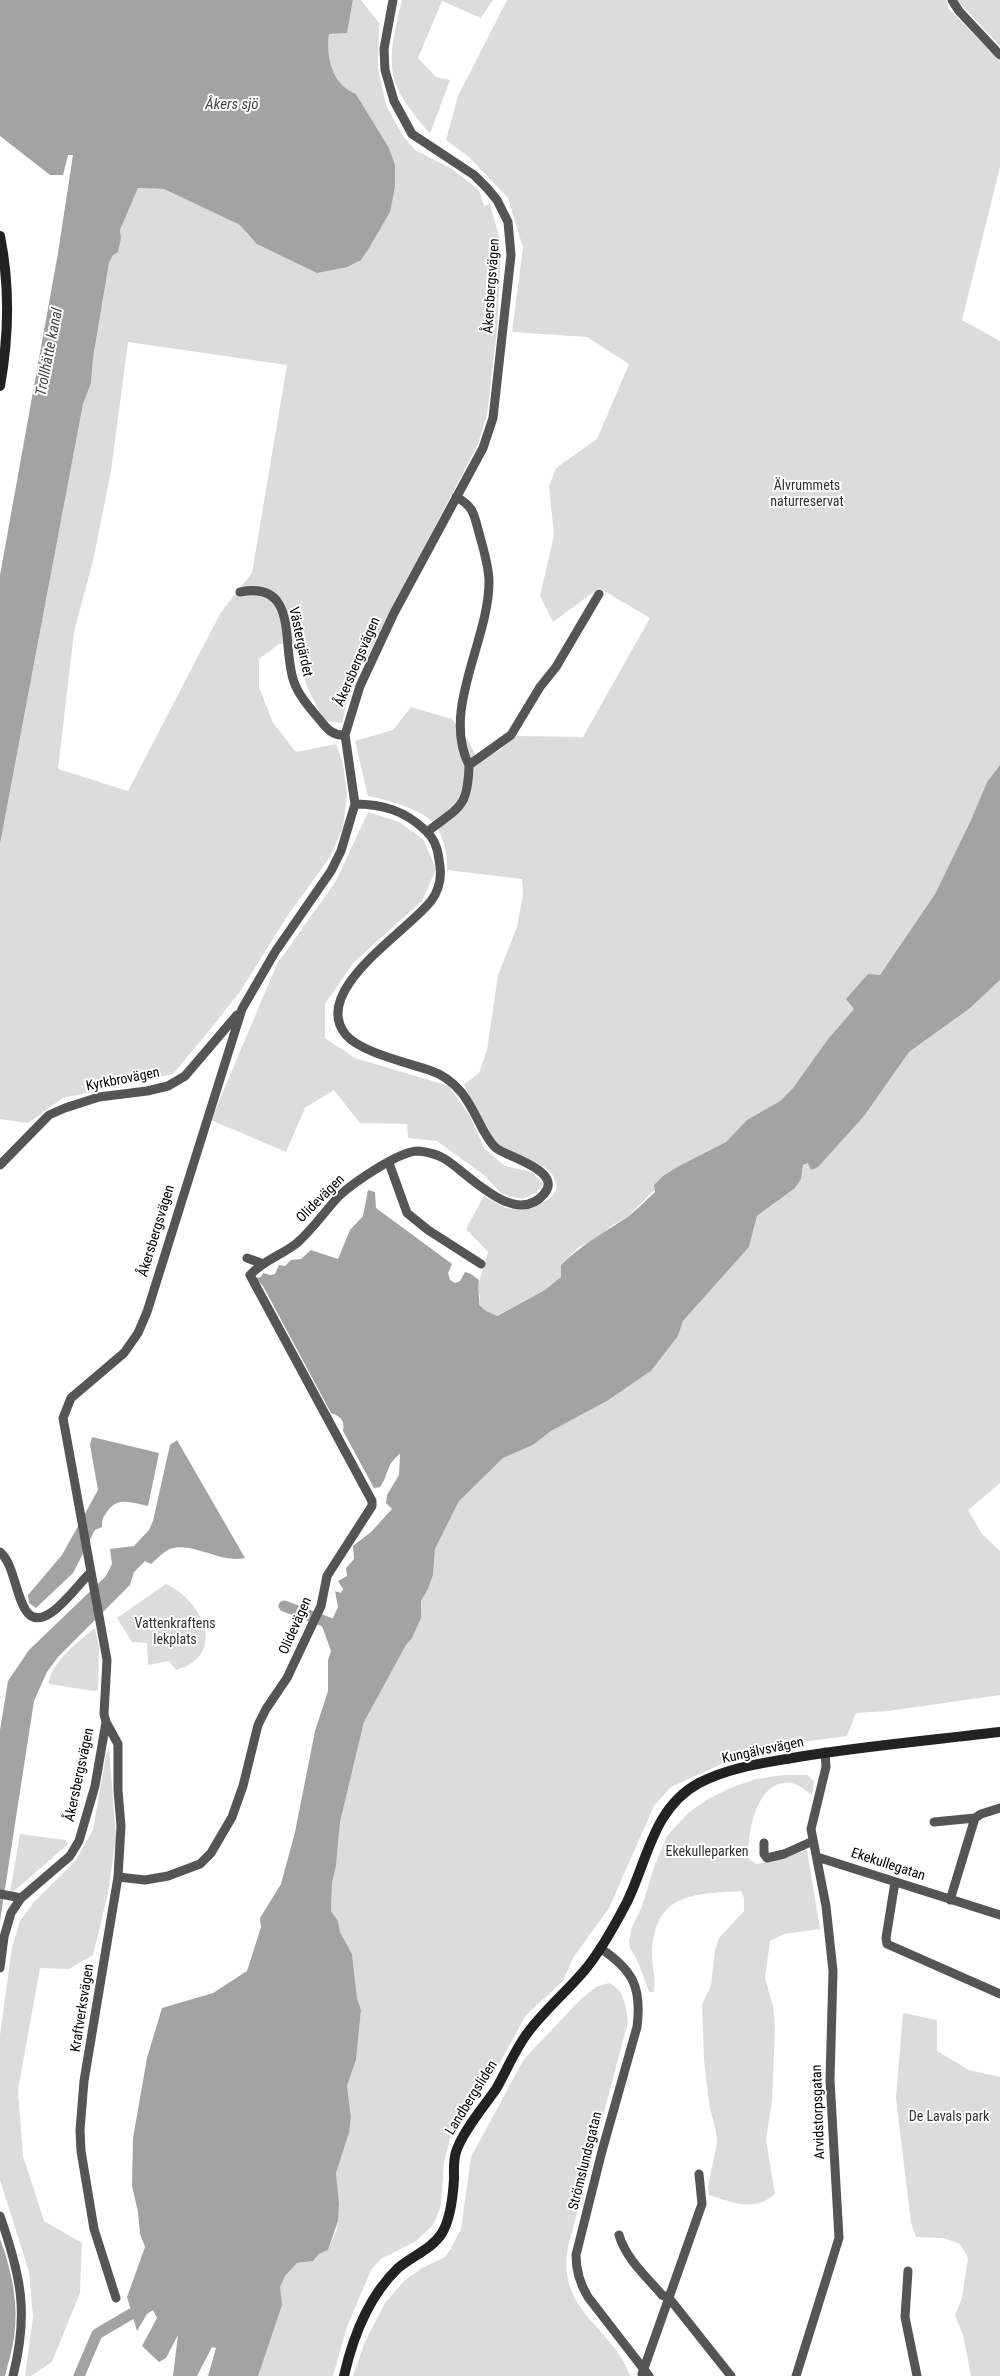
<!DOCTYPE html>
<meta charset="utf-8">
<style>
body{margin:0}
canvas{display:block;background:#fff}
</style>
<canvas width="1000" height="2376"></canvas>
<script>
const g = document.querySelector('canvas').getContext('2d');
g.lineJoin = 'round';
function fillPath(path, color) { g.fillStyle = color; g.fill(path, 'evenodd'); }
function strokePath(path, color, width, dash) { g.strokeStyle = color; g.lineWidth = width; g.lineCap = dash ? 'butt' : 'round'; g.setLineDash(dash || []); g.stroke(path); }
function write(font, color, halo, rows, align = 'center') {
  g.font = font + ' "Roboto Condensed",sans-serif'; g.lineWidth = 4; g.setLineDash([]); g.textBaseline = 'middle'; g.strokeStyle = halo; g.fillStyle = color; for (const [text, x, y, turn = 0] of rows) {
    g.save(); g.translate(x, y); g.rotate((+turn || 0) * Math.PI / 180); g.textAlign = isNaN(turn) ? turn : align; if (halo) g.strokeText(text, 0, 0); g.fillText(text, 0, 0); g.restore();
  }
}
fillPath(new Path2D(`
 M 353,0 L 361,0 L 379,23 L 378,68 L 386,105 L 403,136 L 415,150 L 452,169 L 479,190 L 484,206 L 490,204 L 500,240 L 500,274 L 497,331 L 487,414 L 478,444 L 350,690 L 342,723 L 325,721 C 310,693 298,674 299,642 L 279,644 L 259,659 L 259,687 L 273,723 L 296,752 L 336,744 L 343,763 L 347,795 L 343,827 L 330,857 L 288,915 L 239,993 L 213,1026 L 173,1074 L 63,1098 L 28,1123 L 0,1119 L 0,844 L 83,404 L 91,383 L 93,358 L 109,263 L 121,238 L 120,230 L 138,188 L 164,189 L 240,225 L 247,231 L 361,260 L 390,212 L 389,148 L 356,94 C 332,85 326,57 329,34 L 347,33 ZM 128,342 L 287,365 L 252,573 L 221,612 L 128,791 L 58,769 L 74,632 L 93,561 L 111,471 Z
 M 402,0 L 493,0 L 481,18 L 442,1 L 418,58 L 436,77 L 450,80 L 430,134 C 418,119 401,101 395,82 C 387,56 396,25 402,0 Z
 M 507,0 L 946,0 L 949,9 L 1000,61 L 1000,167 L 962,320 L 1000,341 L 1000,765 L 987,782 L 971,820 L 935,894 L 880,975 L 875,975 L 850,1004 L 854,1009 L 828,1039 L 793,1088 L 780,1101 L 747,1120 L 726,1142 L 679,1166 L 627,1217 L 611,1226 L 593,1241 L 579,1247 L 561,1265 L 561,1277 L 545,1290 L 496,1316 L 486,1311 L 479,1305 L 480,1296 L 477,1289 L 488,1252 L 466,1229 L 484,1196 C 492,1200 504,1209 512,1209 C 529,1209 568,1200 553,1176 C 543,1160 525,1163 509,1155 C 490,1145 473,1104 464,1084 L 479,1073 L 487,1050 L 498,975 L 517,927 L 523,895 L 522,879 L 447,870 C 449,855 441,826 427,817 C 409,806 388,800 368,796 L 355,741 L 393,730 L 411,707 L 452,719 L 470,744 L 478,761 L 500,750 L 516,736 L 583,737 L 650,618 L 599,588 L 553,622 L 540,596 L 554,535 L 549,486 L 556,468 L 597,439 L 629,364 L 587,337 L 512,332 L 523,248 L 508,198 L 469,157 L 446,140 L 458,96 Z
 M 957,0 L 1000,0 L 1000,46 Z
 M 368,812 L 399,822 L 423,839 L 436,869 L 422,901 L 353,963 L 325,1004 L 325,1038 L 355,1058 L 449,1086 L 469,1115 L 485,1149 L 505,1166 L 532,1172 L 543,1184 L 536,1193 L 522,1199 L 502,1194 L 484,1175 L 437,1141 L 408,1138 L 407,1124 L 360,1123 L 334,1090 L 305,1108 L 286,1152 L 211,1120 L 277,964 L 336,881 Z
 M 1000,980 L 1000,1483 L 968,1510 L 982,1534 L 1000,1551 L 1000,1695 L 888,1711 L 856,1713 L 847,1736 L 749,1749 L 732,1755 L 733,1759 L 671,1787 L 654,1806 L 609,1908 L 573,1958 L 563,1981 L 526,2015 L 492,2077 L 450,2139 L 444,2162 L 441,2206 L 433,2225 L 416,2241 L 381,2259 L 371,2270 L 347,2327 L 333,2376 L 214,2376 L 280,2287 L 285,2276 L 297,2263 L 313,2261 L 319,2254 L 328,2250 L 337,2229 L 339,2203 L 336,2173 L 349,2133 L 351,2117 L 347,2086 L 356,2060 L 361,2010 L 357,1998 L 352,1954 L 340,1932 L 338,1921 L 331,1911 L 332,1883 L 336,1866 L 340,1822 L 364,1722 L 406,1645 C 415,1635 423,1615 421,1601 L 428,1589 L 433,1575 L 435,1549 L 460,1499 L 503,1458 L 533,1445 L 551,1431 L 607,1401 L 651,1371 L 678,1336 L 683,1321 L 749,1247 L 757,1216 L 774,1204 L 801,1179 L 803,1165 L 843,1135 L 872,1104 L 909,1052 L 969,1009 Z
 M 166,1584 C 202,1600 229,1655 176,1670 L 169,1661 L 148,1665 L 147,1643 L 132,1642 L 117,1618 Z
 M 95,1628 L 99,1647 L 98,1690 L 94,1691 L 49,1684 C 49,1664 80,1640 95,1628 Z
 M 109,1748 L 116,1837 L 108,1893 L 93,1955 L 69,1969 L 40,1968 L 18,2090 L 23,2156 L 44,2221 L 82,2243 L 80,2293 L 52,2362 L 31,2376 L 25,2376 L 33,2317 L 29,2272 L 0,2180 L 0,2035 L 12,1947 L 20,1921 L 34,1902 L 75,1861 L 93,1830 L 106,1755 Z
 M 784,1775 L 807,1775 L 814,1781 L 812,1795 C 807,1792 801,1786 795,1784 C 758,1774 746,1833 749,1859 L 756,1864 L 772,1861 L 807,1850 L 820,1929 L 784,1934 L 770,1941 L 765,1978 L 773,2006 L 775,2028 L 772,2101 L 766,2140 L 775,2194 C 753,2213 732,2202 709,2195 L 708,2186 L 717,2143 L 716,2132 L 709,2104 L 704,2060 L 702,2005 L 711,1985 L 715,1950 L 719,1938 L 744,1911 L 744,1899 L 741,1891 C 693,1894 654,1893 652,1954 C 652,1967 656,1979 654,1992 L 649,1992 L 638,1962 L 630,1948 L 629,1941 L 632,1927 L 642,1906 L 654,1867 L 667,1836 L 688,1813 L 708,1799 L 730,1788 L 756,1779 Z
 M 20,1834 L 65,1840 L 68,1844 L 12,1893 L 10,1892 Z
 M 609,1983 C 625,1990 626,2007 628,2022 L 568,2247 C 556,2312 613,2326 630,2376 L 353,2376 L 365,2342 L 385,2303 L 405,2280 L 422,2268 L 445,2257 L 450,2250 L 461,2229 L 471,2157 L 524,2059 L 581,1999 L 596,1987 Z
 M 903,2013 L 937,2020 L 937,2051 L 969,2070 L 1000,2077 L 1000,2376 L 971,2376 L 963,2335 L 955,2315 L 962,2298 L 968,2258 L 960,2244 L 943,2238 L 916,2237 L 911,2223 L 896,2098 Z`), '#dcdcdc');
fillPath(new Path2D(`
 M 0,0 L 353,0 L 347,33 L 329,34 C 326,57 332,85 356,94 L 389,148 L 395,165 L 395,187 L 390,212 L 369,248 L 361,260 L 347,267 L 317,273 L 257,244 L 240,225 L 164,189 L 138,188 L 120,230 L 121,238 L 118,252 L 113,255 L 109,263 L 93,358 L 91,383 L 83,404 L 0,844 L 0,575 L 58,253 L 73,155 L 68,155 L 63,175 L 50,175 L 0,136 Z
 M 1000,765 L 1000,980 L 969,1009 L 909,1052 L 864,1116 L 818,1167 L 811,1170 L 808,1163 L 803,1165 L 801,1179 L 795,1188 L 757,1216 L 749,1247 L 683,1321 L 678,1336 L 651,1371 L 607,1401 L 551,1431 L 533,1445 L 503,1458 L 459,1501 L 435,1549 L 433,1575 L 428,1589 L 421,1601 L 421,1618 L 412,1638 L 406,1645 L 364,1722 L 340,1822 L 336,1866 L 332,1883 L 331,1911 L 338,1921 L 340,1932 L 352,1954 L 357,1998 L 361,2010 L 356,2060 L 347,2086 L 351,2117 L 349,2133 L 336,2173 L 339,2203 L 338,2221 L 328,2250 L 319,2254 L 313,2261 L 297,2263 L 285,2276 L 280,2287 L 282,2305 L 258,2376 L 208,2376 L 216,2348 L 212,2347 L 197,2376 L 173,2376 L 178,2335 L 166,2358 L 159,2362 L 142,2346 L 157,2318 L 153,2310 L 147,2314 L 137,2331 L 127,2297 L 145,2247 L 140,2234 L 138,2212 L 132,2186 L 133,2138 L 147,2058 L 162,2008 L 213,1993 L 247,1971 L 261,1927 L 260,1918 L 281,1884 L 295,1832 L 315,1731 L 328,1691 L 328,1660 L 331,1651 L 322,1626 L 331,1622 L 338,1607 L 335,1591 L 341,1593 L 343,1589 L 338,1581 L 347,1576 L 346,1568 L 354,1559 L 353,1546 L 371,1532 L 392,1509 L 386,1503 L 387,1495 L 399,1475 L 400,1454 C 385,1465 390,1473 380,1487 L 374,1488 L 343,1431 C 345,1421 341,1416 331,1413 L 263,1286 L 255,1278 L 261,1277 L 263,1273 L 270,1275 L 275,1274 L 279,1265 L 285,1266 L 291,1260 L 301,1259 L 311,1250 L 338,1259 L 350,1230 L 363,1216 L 368,1190 L 375,1192 L 376,1208 L 452,1264 L 448,1273 L 450,1280 L 455,1283 L 460,1281 L 465,1272 L 471,1274 L 479,1280 C 477,1289 480,1296 479,1305 L 486,1311 L 497,1316 L 545,1290 L 561,1277 L 561,1265 C 580,1246 603,1233 626,1218 C 636,1211 646,1200 655,1192 L 654,1185 L 663,1176 L 679,1166 L 726,1142 L 747,1120 L 780,1101 L 793,1088 L 828,1039 L 854,1009 L 846,999 L 868,974 L 880,975 L 935,894 L 971,820 L 987,782 Z
 M 92,1437 L 159,1453 L 148,1506 C 132,1503 117,1496 107,1512 C 103,1517 102,1520 102,1527 L 95,1530 L 73,1573 L 36,1608 L 29,1603 L 28,1595 L 62,1555 L 98,1490 L 90,1445 Z
 M 177,1440 L 245,1558 C 221,1564 192,1541 170,1549 C 163,1552 157,1559 151,1564 L 145,1561 L 134,1572 L 130,1585 L 58,1657 L 47,1672 L 34,1701 L 0,1921 L 0,1730 L 8,1681 L 29,1650 L 106,1576 L 112,1564 L 110,1549 L 134,1546 L 149,1530 L 153,1521 L 170,1445 Z
 M 0,2239 C 12,2271 19,2304 14,2338 C 12,2351 8,2363 5,2376 L 0,2376 Z`), '#a3a3a3');
strokePath(new Path2D(`
 M 284,1606 L 345,1629
 M 79,2376 L 97,2334 L 131,2314`), '#a3a3a3', 11);
strokePath(new Path2D(`
 M 952,0 L 959,11 L 1000,55
 M 456,497 C 474,506 474,515 479,533 C 483,548 489,566 489,582 C 489,640 441,710 469,765
 M 240,592 C 300,580 281,647 294,682 C 299,696 310,708 320,720 C 327,729 333,736 345,735
 M 427,832 C 458,807 468,810 469,765 L 511,735 L 540,687 L 556,667 L 599,594
 M 389,1163 L 407,1213 L 428,1230 L 481,1264
 M 0,1165 L 49,1115 L 65,1108 L 99,1097 L 147,1091 L 168,1086 L 185,1076 L 237,1015
 M 247,1258 L 261,1263
 M 0,1552 C 21,1569 15,1638 52,1612 C 66,1602 78,1585 90,1573
 M 106,1722 L 118,1744 L 118,1790 L 121,1826 L 118,1877 L 84,2081 L 80,2130 L 81,2151 L 94,2229 L 116,2298
 M 934,1822 L 975,1818 L 981,1814 L 1000,1808
 M 764,1843 L 764,1854 L 767,1858 L 784,1854 L 813,1841
 M 817,1857 L 1000,1915
 M 118,1877 L 145,1880 L 168,1876 L 200,1864 L 211,1853 L 232,1817 L 243,1786 L 258,1725 L 266,1709 L 287,1678 L 321,1606 L 327,1576 L 372,1506 L 372,1501 L 250,1275 C 264,1260 282,1255 297,1243 C 313,1229 325,1211 339,1196 C 353,1183 399,1151 418,1151 C 428,1152 437,1154 445,1159 C 469,1174 515,1228 544,1194 C 564,1171 507,1157 496,1148 C 490,1143 486,1135 482,1128 C 469,1102 459,1080 429,1070 C 408,1063 360,1052 346,1035 C 309,991 408,931 431,901 C 440,889 442,874 439,860 C 438,848 434,838 425,830 C 405,811 383,804 355,804
 M 895,1882 L 886,1938 L 887,1944 L 1000,1994
 M 0,1894 L 21,1898
 M 950,1900 L 975,1818
 M 600,1948 C 633,1970 642,1987 637,2027 L 602,2151 L 576,2255 C 576,2271 580,2284 588,2297 L 649,2376
 M 0,1968 L 4,1937 L 11,1913 L 21,1898 L 70,1856 L 79,1841 L 95,1786 L 106,1722 L 104,1714 L 107,1660 L 63,1418 L 71,1398 L 124,1353 L 138,1333 L 147,1312 L 242,1009 L 275,952 L 331,871 L 341,851 L 355,804 L 345,735 L 360,686 L 394,613 L 483,448 L 493,418 L 511,255 L 508,222 L 497,200 L 487,188 L 474,175 L 412,134 L 394,101 L 385,70 L 384,49 L 393,0
 M 0,2216 C 21,2276 29,2313 13,2376
 M 619,2235 C 626,2259 646,2276 662,2295 L 669,2298 L 731,2376
 M 908,2271 L 905,2317 L 917,2376
 M 642,2374 L 702,2204 L 699,2174
 M 796,2376 L 839,2238 L 830,2080 L 833,1971 L 826,1906 L 811,1829 L 826,1767 L 825,1752`), '#555', 9);
strokePath(new Path2D(`
 M 0,236 C 10,286 9,336 0,386
 M 344,2376 C 353,2336 368,2297 398,2268 C 412,2256 432,2249 442,2233 C 451,2218 453,2196 454,2179 C 454,2168 453,2158 457,2149 C 466,2127 483,2108 496,2089 C 507,2070 515,2049 529,2031 C 545,2010 566,1992 584,1971 C 601,1951 615,1925 627,1902 C 648,1859 653,1808 699,1783 C 730,1767 764,1763 798,1757 C 864,1746 933,1740 1000,1732`), '#222', 10);
write('14px', '#000', '#fff', [
 ["Åkersbergsvägen",492,286,-86],
 ["Västergärdet",300,642,78],
 ["Åkersbergsvägen",358,662,-67],
 ["Kyrkbrovägen",123,1080,-11],
 ["Olidevägen",321,1199,-45],
 ["Åkersbergsvägen",157,1231,-73],
 ["Olidevägen",296,1626,-66],
 ["Kungälvsvägen",763,1751,-12],
 ["Åkersbergsvägen",80,1775,-78],
 ["Ekekullegatan",888,1865,18],
 ["Kraftverksvägen",83,2008,-81],
 ["Landbergsliden",472,2098,-58],
 ["Arvidstorpsgatan",819,2112,-92],
 ["Strömslundsgatan",586,2161,-76]
]);
write('14px', '#333', '#fff', [
 ["Älvrummets",807,486],
 ["naturreservat",807,502],
 ["Vattenkraftens",175,1624],
 ["lekplats",175,1640],
 ["Ekekulleparken",707,1852],
 ["De Lavals park",949,2117]
]);
write('italic 15px', '#444', '#fff', [
 ["Åkers sjö",232,105],
 ["Trollhätte kanal",50,352,-79]
]);
</script>
